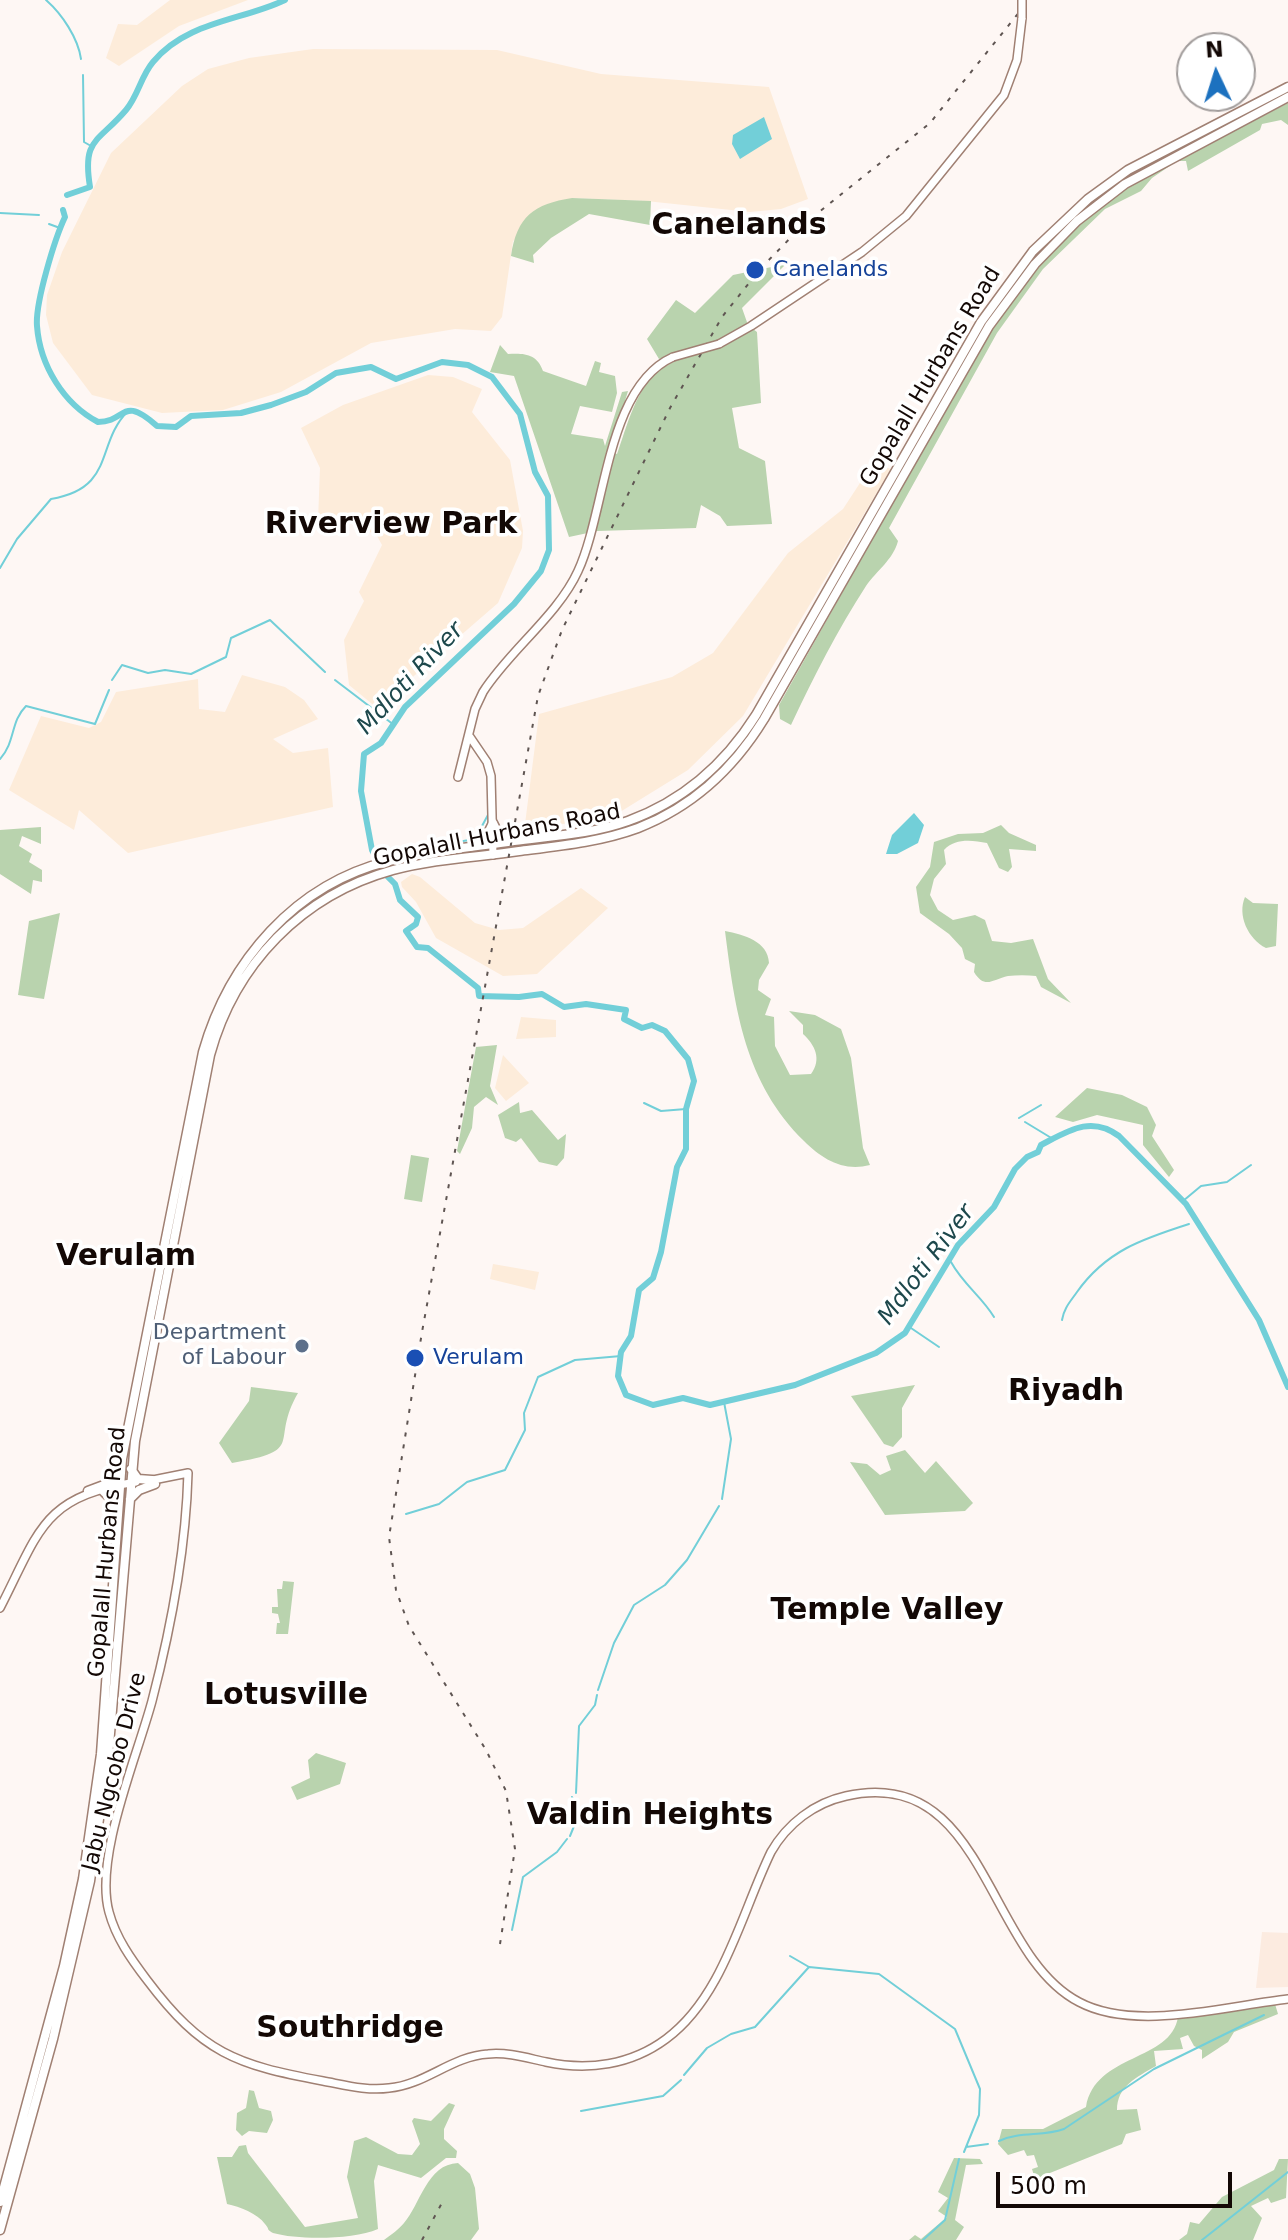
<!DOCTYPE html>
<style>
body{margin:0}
#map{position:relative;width:1288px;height:2240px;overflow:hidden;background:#fef7f4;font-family:"DejaVu Sans",sans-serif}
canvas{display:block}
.north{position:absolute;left:1176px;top:32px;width:80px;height:80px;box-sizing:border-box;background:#fff;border:2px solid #a19c9b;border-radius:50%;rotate:356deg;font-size:22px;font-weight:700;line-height:32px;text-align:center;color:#130805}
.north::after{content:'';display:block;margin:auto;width:28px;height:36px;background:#1c71bf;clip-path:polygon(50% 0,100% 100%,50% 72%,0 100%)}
.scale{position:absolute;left:996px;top:2172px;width:236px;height:36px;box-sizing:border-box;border:4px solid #130805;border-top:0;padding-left:10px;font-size:24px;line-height:28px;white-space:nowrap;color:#130805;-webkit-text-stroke:6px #fff;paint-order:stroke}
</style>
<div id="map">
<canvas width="1288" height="2240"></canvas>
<div class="north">N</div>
<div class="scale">500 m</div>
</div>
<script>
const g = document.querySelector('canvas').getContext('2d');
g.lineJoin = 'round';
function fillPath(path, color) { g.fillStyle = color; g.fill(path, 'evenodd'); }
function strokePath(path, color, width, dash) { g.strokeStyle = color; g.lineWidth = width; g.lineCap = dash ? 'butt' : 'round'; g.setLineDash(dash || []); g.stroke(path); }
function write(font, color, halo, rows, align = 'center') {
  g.font = font + ' "DejaVu Sans",sans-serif'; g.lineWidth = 7; g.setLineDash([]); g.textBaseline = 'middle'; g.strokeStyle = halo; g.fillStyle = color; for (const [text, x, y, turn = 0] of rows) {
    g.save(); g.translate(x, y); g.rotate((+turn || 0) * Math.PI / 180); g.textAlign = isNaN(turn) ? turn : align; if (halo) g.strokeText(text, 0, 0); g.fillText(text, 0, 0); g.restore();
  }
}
fillPath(new Path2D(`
 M 1262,1932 L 1288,1933 L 1288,1987 L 1256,1988 Z`), '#fcebe0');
fillPath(new Path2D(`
 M 170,0 L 248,0 L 179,26 L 119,66 L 106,58 L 118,24 L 137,25 Z
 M 313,49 L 497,50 L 601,74 L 769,87 L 808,199 L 781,209 L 750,212 L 646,201 L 572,198 L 513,241 L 502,317 L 491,331 L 455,329 L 371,343 L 281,392 L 223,410 L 162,413 L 92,395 L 53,343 L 46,315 L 47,295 L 62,252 L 111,153 L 182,86 L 208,69 L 249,58 Z
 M 428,375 L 453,377 L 482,389 L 472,412 L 510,460 L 523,531 L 522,548 L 498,603 L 377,708 L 349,685 L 344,640 L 364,601 L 359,592 L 382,545 L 377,536 L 354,523 L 318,521 L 320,468 L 301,428 L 343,405 Z
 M 873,463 L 891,469 L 743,716 L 688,770 L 620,812 L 563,824 L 525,824 L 539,714 L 672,677 L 713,653 L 788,553 L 843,509 Z
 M 242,675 L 285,687 L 304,700 L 318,719 L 273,739 L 293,753 L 328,748 L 333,807 L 128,853 L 79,810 L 74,830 L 9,790 L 41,716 L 89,728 L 101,722 L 116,692 L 198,679 L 199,709 L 225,712 Z
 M 412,874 L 420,877 L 475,923 L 499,930 L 523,928 L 581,888 L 608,908 L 537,974 L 503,976 L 436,938 L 416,902 L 402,887 L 401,882 Z
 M 521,1017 L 556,1020 L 556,1037 L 516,1039 Z
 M 503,1055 L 529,1083 L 506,1101 L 495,1088 Z
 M 493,1264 L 539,1272 L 535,1290 L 490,1279 Z`), '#fdecda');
fillPath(new Path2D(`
 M 1288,103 L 1288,125 L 1281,120 L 1262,124 L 1260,130 L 1188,171 L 1186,161 L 1177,161 L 1152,178 L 1141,191 L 1105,209 L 1043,269 L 997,333 L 889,528 L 898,541 C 893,560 877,570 866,586 C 838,629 813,678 791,725 L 780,719 L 779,705 L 981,346 L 1033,272 L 1086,219 L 1134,183 Z
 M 572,198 L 651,201 L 650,225 L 589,214 L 551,238 L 533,255 L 534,263 L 511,256 C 517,216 534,204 572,198 Z
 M 786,264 L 742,308 L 748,325 L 716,341 L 659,359 L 647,339 L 676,300 L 695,313 L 733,275 Z
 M 753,329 L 757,332 L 761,403 L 732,408 L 739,448 L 765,461 L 772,524 L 727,526 L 720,516 L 701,505 L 696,528 L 597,531 L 569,537 L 514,376 L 490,372 L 500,345 L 508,354 C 525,353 537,354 543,371 L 586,386 L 595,361 L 601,363 L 599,372 L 615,376 L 617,393 L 612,412 L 580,406 L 571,434 L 603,439 L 605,446 L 622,392 L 628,391 L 610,451 L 617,454 C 627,426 636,388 660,370 C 683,353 724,349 753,329 Z
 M 1001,825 L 1009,833 L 1036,845 L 1036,851 L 1009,849 L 1012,867 L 1008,872 L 999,868 L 987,843 C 972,840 955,838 944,850 L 946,864 L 934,879 L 930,895 L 938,910 L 953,920 L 975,915 L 985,920 L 992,941 L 1011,943 L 1033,939 L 1048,979 L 1071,1003 L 1041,987 L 1036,976 C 1027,975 1017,975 1008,976 C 993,979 985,990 974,972 L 975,964 L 965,959 L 962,948 L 949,934 L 920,913 L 916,887 L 930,867 L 934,842 L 958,834 L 983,833 Z
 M 41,827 L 41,844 L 22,836 L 19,846 L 32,854 L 29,862 L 42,870 L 42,882 L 33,880 L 31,894 L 0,874 L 0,830 Z
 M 1245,897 L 1253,903 L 1278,904 L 1276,946 L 1266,948 C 1248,939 1237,915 1245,897 Z
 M 60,913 L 44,999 L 18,995 L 29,921 Z
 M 725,931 C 744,935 768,941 769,963 L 759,980 L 758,990 L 771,999 L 765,1015 L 774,1017 L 775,1046 L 790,1075 L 811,1074 C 822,1059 815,1045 803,1034 L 803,1025 L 789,1011 L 815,1015 L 841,1029 L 851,1058 L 863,1148 L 870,1165 C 843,1172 822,1159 804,1141 C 745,1083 735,1010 725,931 Z
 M 497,1045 L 490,1086 L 498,1105 L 486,1097 L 474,1107 L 472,1128 L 460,1154 L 457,1151 L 476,1047 Z
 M 1087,1088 L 1122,1095 L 1147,1107 L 1156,1125 L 1152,1136 L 1174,1170 L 1169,1177 L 1143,1145 L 1143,1125 L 1097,1115 L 1073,1122 L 1055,1117 Z
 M 519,1102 L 520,1113 L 532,1110 L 558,1140 L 566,1134 L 564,1158 L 557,1166 L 539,1162 L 521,1138 L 516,1142 L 505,1138 L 498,1115 Z
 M 411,1155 L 429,1158 L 422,1202 L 404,1199 Z
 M 915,1385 L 902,1408 L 902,1437 L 893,1447 L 884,1444 L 851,1396 Z
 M 251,1387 L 298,1393 C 269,1443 308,1450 232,1463 L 219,1443 L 249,1401 Z
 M 905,1450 L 925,1473 L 936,1461 L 973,1503 L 965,1511 L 885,1515 L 850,1462 L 867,1464 L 880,1475 L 891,1470 L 886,1456 Z
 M 283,1581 L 294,1582 L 288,1634 L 276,1634 L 277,1623 L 280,1623 L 278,1614 L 272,1613 L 272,1607 L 278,1607 L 277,1589 L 282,1589 Z
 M 316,1753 L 346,1763 L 340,1784 L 297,1800 L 291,1787 L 310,1778 L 308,1760 Z
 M 1275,2004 L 1278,2014 L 1234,2032 L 1228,2042 L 1202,2059 L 1202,2050 L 1194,2046 L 1188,2035 L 1180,2038 L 1183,2049 L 1154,2051 L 1156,2066 C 1137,2077 1117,2086 1117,2110 L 1137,2109 L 1141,2130 L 1126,2134 L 1122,2144 L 1035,2179 L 1032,2169 L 1038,2167 L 1034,2155 L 1027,2156 L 1024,2150 L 1008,2155 L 998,2144 L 1002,2129 L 1043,2129 L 1086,2107 C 1095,2053 1171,2062 1178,2017 Z
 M 249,2090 L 254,2091 L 259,2108 L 271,2111 L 273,2120 L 267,2133 L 249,2131 L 242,2136 L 236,2130 L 237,2113 L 246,2108 Z
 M 449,2103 L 455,2105 L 444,2129 L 444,2139 L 457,2151 L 456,2158 L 446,2158 L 421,2178 L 378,2165 L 374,2181 L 378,2229 C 352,2240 298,2240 273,2233 C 265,2228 271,2231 265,2224 C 257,2213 240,2207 227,2204 L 217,2157 L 232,2157 L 239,2146 L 246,2145 L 248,2153 L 305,2227 L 358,2218 L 347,2177 L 354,2141 L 366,2137 L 398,2154 L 412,2155 L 420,2144 L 412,2121 L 414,2118 L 431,2121 Z
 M 954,2158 L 980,2159 L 983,2164 L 966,2165 L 955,2220 L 964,2227 L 956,2240 L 909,2240 L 915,2235 L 921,2239 L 947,2217 L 938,2211 L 948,2198 L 938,2192 Z
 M 1279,2159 L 1288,2159 L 1286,2198 L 1271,2203 L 1268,2198 L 1251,2206 L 1262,2218 L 1253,2240 L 1179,2240 L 1187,2234 L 1190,2222 L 1199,2224 L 1222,2197 L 1274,2170 Z
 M 458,2163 L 470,2174 L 475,2188 L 479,2229 L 471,2240 L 384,2240 C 391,2235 399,2229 404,2223 C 420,2205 427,2164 458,2163 Z`), '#b9d3ae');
fillPath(new Path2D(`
 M 764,117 L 772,139 L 740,159 L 732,144 L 733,135 Z
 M 914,813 L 924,825 L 918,843 L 897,854 L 886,854 L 892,835 Z`), '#72cfd8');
strokePath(new Path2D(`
 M 46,0 C 62,14 78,38 81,59
 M 83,75 L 84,142 L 91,146
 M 0,213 L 39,215
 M 49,224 L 60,228
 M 0,568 L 17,539 L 51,499 C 116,488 95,444 128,411
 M 112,680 L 122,665 L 148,673 L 165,670 L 191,674 L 226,657 L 231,638 L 270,620 L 325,672
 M 335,680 L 394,725
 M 0,759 C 16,741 10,722 26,706 L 95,724 L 109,690
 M 376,856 L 475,839 L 489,813
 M 644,1103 L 661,1111 L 686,1109
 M 1019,1118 L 1041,1105
 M 1025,1122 L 1053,1139
 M 1183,1201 L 1201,1186 L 1227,1182 L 1251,1165
 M 951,1262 C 963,1284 982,1297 994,1317
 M 1062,1320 C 1064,1308 1070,1302 1077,1292 C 1106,1251 1142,1239 1189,1224
 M 908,1326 L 939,1347
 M 722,1499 L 731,1439 L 724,1402
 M 406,1514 L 439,1504 L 467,1482 L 505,1470 L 525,1430 L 524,1413 L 538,1377 L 575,1360 L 621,1356
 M 598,1690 L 614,1643 L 634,1605 L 665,1585 L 687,1560 L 719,1506
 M 576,1793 L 579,1726 L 595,1705 L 597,1695
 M 570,1836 L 579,1814 L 572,1797
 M 512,1930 L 523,1877 L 557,1852 L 567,1839
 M 790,1956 L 809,1967 L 879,1974 L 955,2029 L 980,2089 L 979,2115 L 964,2152
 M 684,2075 L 707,2048 L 731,2034 L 755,2027 L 809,1967
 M 581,2111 L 663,2096 L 681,2080
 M 999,2141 C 1021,2131 1042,2137 1064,2129 L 1154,2069 L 1264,2015
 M 966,2147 L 988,2144
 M 923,2240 L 945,2220 L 959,2159
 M 1202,2240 L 1288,2172`), '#72cfd8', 2);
strokePath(new Path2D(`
 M 67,195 L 90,187 C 82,138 98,143 126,110 C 138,96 141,76 153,62 C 187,21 241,21 285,0
 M 63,210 L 65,217 C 55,238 35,303 37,326 C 40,366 64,404 98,422 C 127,422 121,394 157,426 L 176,427 L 191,416 L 241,413 L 271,405 L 306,392 L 336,373 L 371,367 L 396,379 L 442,362 L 468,365 L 492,377 L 520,414 L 535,472 L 548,496 L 549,550 L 541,571 L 514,604 L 405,707 L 381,743 L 364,754 L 361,791 L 372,850 L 384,873 L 395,884 L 400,900 L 418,917 L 416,924 L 406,931 L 417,947 L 428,948 L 478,988 L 479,996 L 519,997 L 542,994 L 564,1007 L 586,1004 L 626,1010 L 624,1019 L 642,1028 L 652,1025 L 665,1031 L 688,1059 L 694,1081 L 686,1109 L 686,1149 L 677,1167 L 661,1252 L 653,1278 L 639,1290 L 631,1336 L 621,1352 L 618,1376 L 626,1395 L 653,1405 L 683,1398 L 710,1405 L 795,1385 L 876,1353 L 905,1333 L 958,1245 L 994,1207 L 1015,1169 L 1027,1157 L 1038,1152 L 1041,1145 C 1068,1131 1091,1115 1119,1136 L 1186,1204 L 1259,1320 L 1288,1387`), '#72cfd8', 6);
const secondary = new Path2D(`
 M 719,344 L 751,326 L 862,252 L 906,216 L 1004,95 L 1017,60 L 1022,18
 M 470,737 L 487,762 L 491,776 L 493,855
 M 458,777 L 475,709 L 483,692 C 509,651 558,615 578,571 C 606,511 606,387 673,357
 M 148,1481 L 188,1473 C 186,1548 171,1628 152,1701 C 137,1757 94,1857 109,1912 C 116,1938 131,1959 147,1980 C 202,2053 236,2065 323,2081 C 345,2085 367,2091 389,2088 C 425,2085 452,2056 488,2054 C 508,2052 527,2058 546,2062 C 588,2071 631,2065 666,2039 C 723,1997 741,1914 771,1852 C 787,1824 814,1803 846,1796 C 986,1764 986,1954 1079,2002 C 1135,2032 1226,2006 1288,1999
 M 0,1608 C 40,1530 42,1497 136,1482`);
const primary = new Path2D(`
 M 493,823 L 499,835 L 512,840
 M 473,845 L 486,837 L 493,823
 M 131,1469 L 138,1479 L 152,1480
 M 88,1491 L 112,1482 L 120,1472
 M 104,1492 L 116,1504
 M 130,1499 L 139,1490 L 155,1484
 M 0,2202 L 64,1966 L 83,1879 L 101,1754 L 122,1459 L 203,1052 C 229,961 295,884 389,861 C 430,851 473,847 514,841 C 552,836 592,834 628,821 C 683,801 725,764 756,715 L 981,322 L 1033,251 L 1088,199 L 1128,170 L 1288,87
 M 0,2230 L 53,2039 L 90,1881 L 108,1757 L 135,1441 L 210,1055 C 235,964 302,895 393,870 C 434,859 478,857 519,851 C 559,846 600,842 638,828 C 692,807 734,768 764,719 L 989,326 L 1035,264 L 1077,221 L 1125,184 L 1288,97`);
strokePath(secondary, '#a08073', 10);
strokePath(primary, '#a08073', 11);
strokePath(secondary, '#fff', 7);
strokePath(primary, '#fff', 8);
strokePath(new Path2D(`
 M 500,1944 L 515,1849 L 506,1791 L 486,1750 L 409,1626 L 396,1590 L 389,1537 L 422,1332 L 538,696 L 562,630 L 670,408 L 722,317 L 761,268 L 803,225 L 930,123 L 1029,0
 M 422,2240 L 443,2201`), '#5f5552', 2, [4, 8]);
const secondaryBridge = new Path2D(`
 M 1022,18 L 1022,0
 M 673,357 L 719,344`);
strokePath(secondaryBridge, '#a08073', 10, []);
strokePath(secondaryBridge, '#fff', 7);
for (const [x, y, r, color] of [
 [755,270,10,"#1a4fb4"],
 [302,1346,8,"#5c6f8a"],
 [415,1358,10,"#1a4fb4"]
]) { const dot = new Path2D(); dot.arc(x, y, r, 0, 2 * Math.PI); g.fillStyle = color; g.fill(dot); strokePath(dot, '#fff', 3); }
write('22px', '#164399', '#fff', [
 ["Canelands",773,270],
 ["Verulam",433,1358]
], 'left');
write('22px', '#130805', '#fff', [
 ["Gopalall Hurbans Road",931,377,-59],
 ["Gopalall Hurbans Road",497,836,-11],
 ["Gopalall Hurbans Road",108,1552,-85],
 ["Jabu Ngcobo Drive",115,1772,-76]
]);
write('22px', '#4e5e75', '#fff', [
 ["Department",286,1333],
 ["of Labour",286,1358]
], 'right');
write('italic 24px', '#1d484c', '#fff', [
 ["Mdloti River",411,679,-47],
 ["Mdloti River",927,1265,-53]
]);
write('bold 30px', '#130805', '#fff', [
 ["Canelands",739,226],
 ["Riverview Park",391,525],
 ["Verulam",126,1257],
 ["Riyadh",1066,1392],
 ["Temple Valley",887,1611],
 ["Lotusville",286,1696],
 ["Valdin Heights",650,1816],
 ["Southridge",350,2029]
]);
</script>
